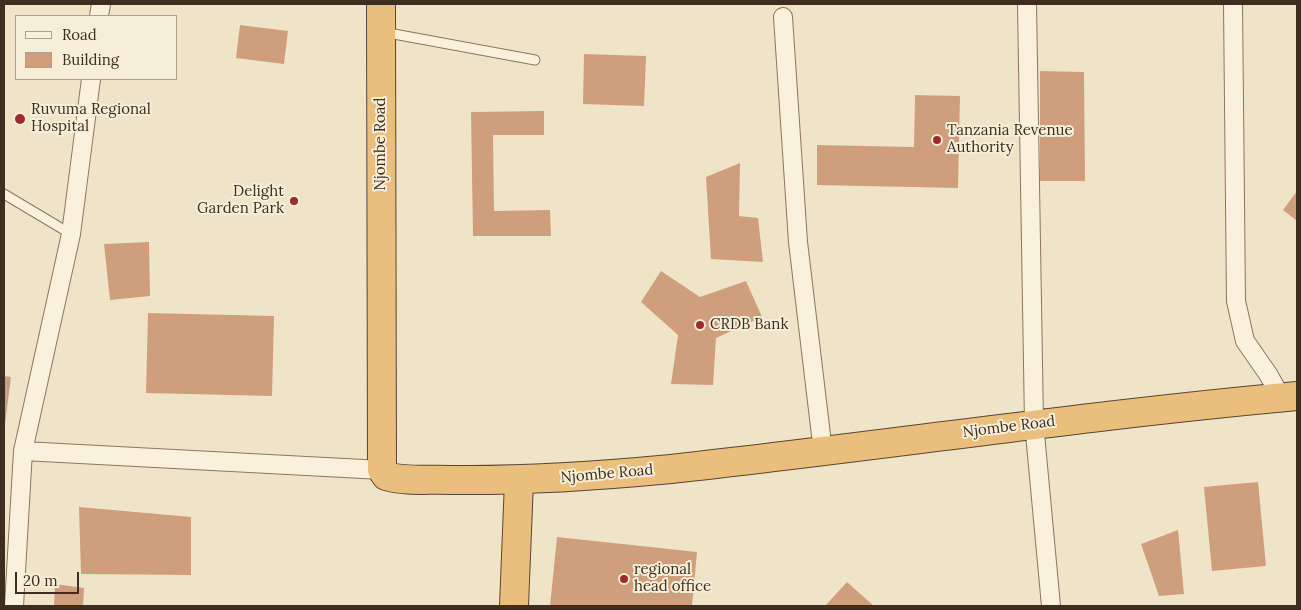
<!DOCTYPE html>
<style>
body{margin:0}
#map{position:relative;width:1301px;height:610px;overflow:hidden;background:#f0e4c8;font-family:Lora,serif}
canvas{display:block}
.frame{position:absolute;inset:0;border:5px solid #3d2e20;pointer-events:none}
.legend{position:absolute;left:15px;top:15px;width:162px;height:65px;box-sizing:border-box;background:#f7eed8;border:1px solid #ada18e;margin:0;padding:6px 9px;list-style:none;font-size:15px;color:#3d2e20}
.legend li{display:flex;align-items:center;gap:10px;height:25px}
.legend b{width:25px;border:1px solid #ada18e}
.scale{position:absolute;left:15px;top:572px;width:64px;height:22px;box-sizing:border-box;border:2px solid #3d2e20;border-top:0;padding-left:6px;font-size:15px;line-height:18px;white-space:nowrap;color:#3d2e20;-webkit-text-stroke:4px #f7eed8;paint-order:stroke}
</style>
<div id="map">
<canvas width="1301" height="610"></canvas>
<div class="frame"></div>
<ul class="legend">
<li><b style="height:6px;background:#faf1dc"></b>Road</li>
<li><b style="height:14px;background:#cf9f7d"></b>Building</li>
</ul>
<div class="scale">20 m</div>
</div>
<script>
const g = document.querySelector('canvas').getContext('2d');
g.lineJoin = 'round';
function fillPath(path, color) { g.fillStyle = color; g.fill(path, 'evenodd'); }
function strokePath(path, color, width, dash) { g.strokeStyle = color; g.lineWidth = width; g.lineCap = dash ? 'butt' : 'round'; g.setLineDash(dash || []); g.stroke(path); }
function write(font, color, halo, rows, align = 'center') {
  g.font = font + ' Lora,serif'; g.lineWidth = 4; g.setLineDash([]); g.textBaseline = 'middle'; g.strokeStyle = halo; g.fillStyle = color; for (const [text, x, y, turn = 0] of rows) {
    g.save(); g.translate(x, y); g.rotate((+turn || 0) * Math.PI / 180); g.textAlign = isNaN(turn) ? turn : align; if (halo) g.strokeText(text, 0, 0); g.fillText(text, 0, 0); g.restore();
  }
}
fillPath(new Path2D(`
 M 240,25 L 288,31 L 284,64 L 236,58 Z
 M 584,54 L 646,56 L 644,106 L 583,104 Z
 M 1040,71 L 1084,72 L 1085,181 L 1040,181 Z
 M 915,95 L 960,96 L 958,188 L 817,185 L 817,145 L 914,147 Z
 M 544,111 L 544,135 L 493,135 L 494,211 L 550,210 L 551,236 L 473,236 L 471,112 Z
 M 740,163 L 739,216 L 758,218 L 763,262 L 711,259 L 706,177 Z
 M 1297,191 L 1297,221 L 1283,210 Z
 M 149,242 L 150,296 L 110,300 L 104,244 Z
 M 661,271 L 700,297 L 746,281 L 762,317 L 716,338 L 713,385 L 671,384 L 678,335 L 641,302 Z
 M 148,313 L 274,316 L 272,396 L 146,393 Z
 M 4,376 L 11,377 L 5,424 L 4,424 Z
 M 1258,482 L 1266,566 L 1212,571 L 1204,487 Z
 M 79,507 L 191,517 L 191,575 L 81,574 Z
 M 1178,530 L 1184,594 L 1159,596 L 1141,544 Z
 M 557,537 L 697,552 L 692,606 L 550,606 Z
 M 847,582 L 874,606 L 825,606 Z
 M 55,584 L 84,588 L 83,606 L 54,606 Z`), '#cf9f7d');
const service = new Path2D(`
 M 383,32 L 535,60
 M 4,194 L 71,234`);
const minor = new Path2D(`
 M 1027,4 L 1034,423 L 1051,606
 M 1233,4 L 1236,301 L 1245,341 L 1268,374 L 1281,397
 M 99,16 L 101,4
 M 783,17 L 798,242 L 823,452
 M 23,451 L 382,470
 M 14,606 L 23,451 L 71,234 L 91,79`);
const trunk = new Path2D(`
 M 381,4 L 382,470 L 386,476 C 406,482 430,479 450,480 C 525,481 597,476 671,469 C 880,446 1088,415 1297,396
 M 514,606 L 519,481`);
strokePath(service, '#8d765c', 11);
strokePath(minor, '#8d765c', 20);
strokePath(trunk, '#5b4430', 30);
strokePath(service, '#faf1dc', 9);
strokePath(minor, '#faf1dc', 18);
strokePath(trunk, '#eabe7c', 28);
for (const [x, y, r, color] of [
 [20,119,6,"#9e2a2b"],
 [937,140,5,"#9e2a2b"],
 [294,201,5,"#9e2a2b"],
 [700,325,5,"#9e2a2b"],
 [624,579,5,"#9e2a2b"]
]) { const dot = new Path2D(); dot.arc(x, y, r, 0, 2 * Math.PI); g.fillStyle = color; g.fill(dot); strokePath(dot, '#f7eed8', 2); }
write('15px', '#3d2e20', '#f7eed8', [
 ["Ruvuma Regional",31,110],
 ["Hospital",31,127],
 ["Tanzania Revenue",947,131],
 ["Authority",947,148],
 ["Delight",284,192,"right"],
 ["Garden Park",284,209,"right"],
 ["CRDB Bank",710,325],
 ["regional",634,570],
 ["head office",634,587]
], 'left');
write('15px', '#3d2e20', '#f7eed8', [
 ["Njombe Road",381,144,-90],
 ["Njombe Road",1009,427,-7],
 ["Njombe Road",607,474,-5]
]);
</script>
